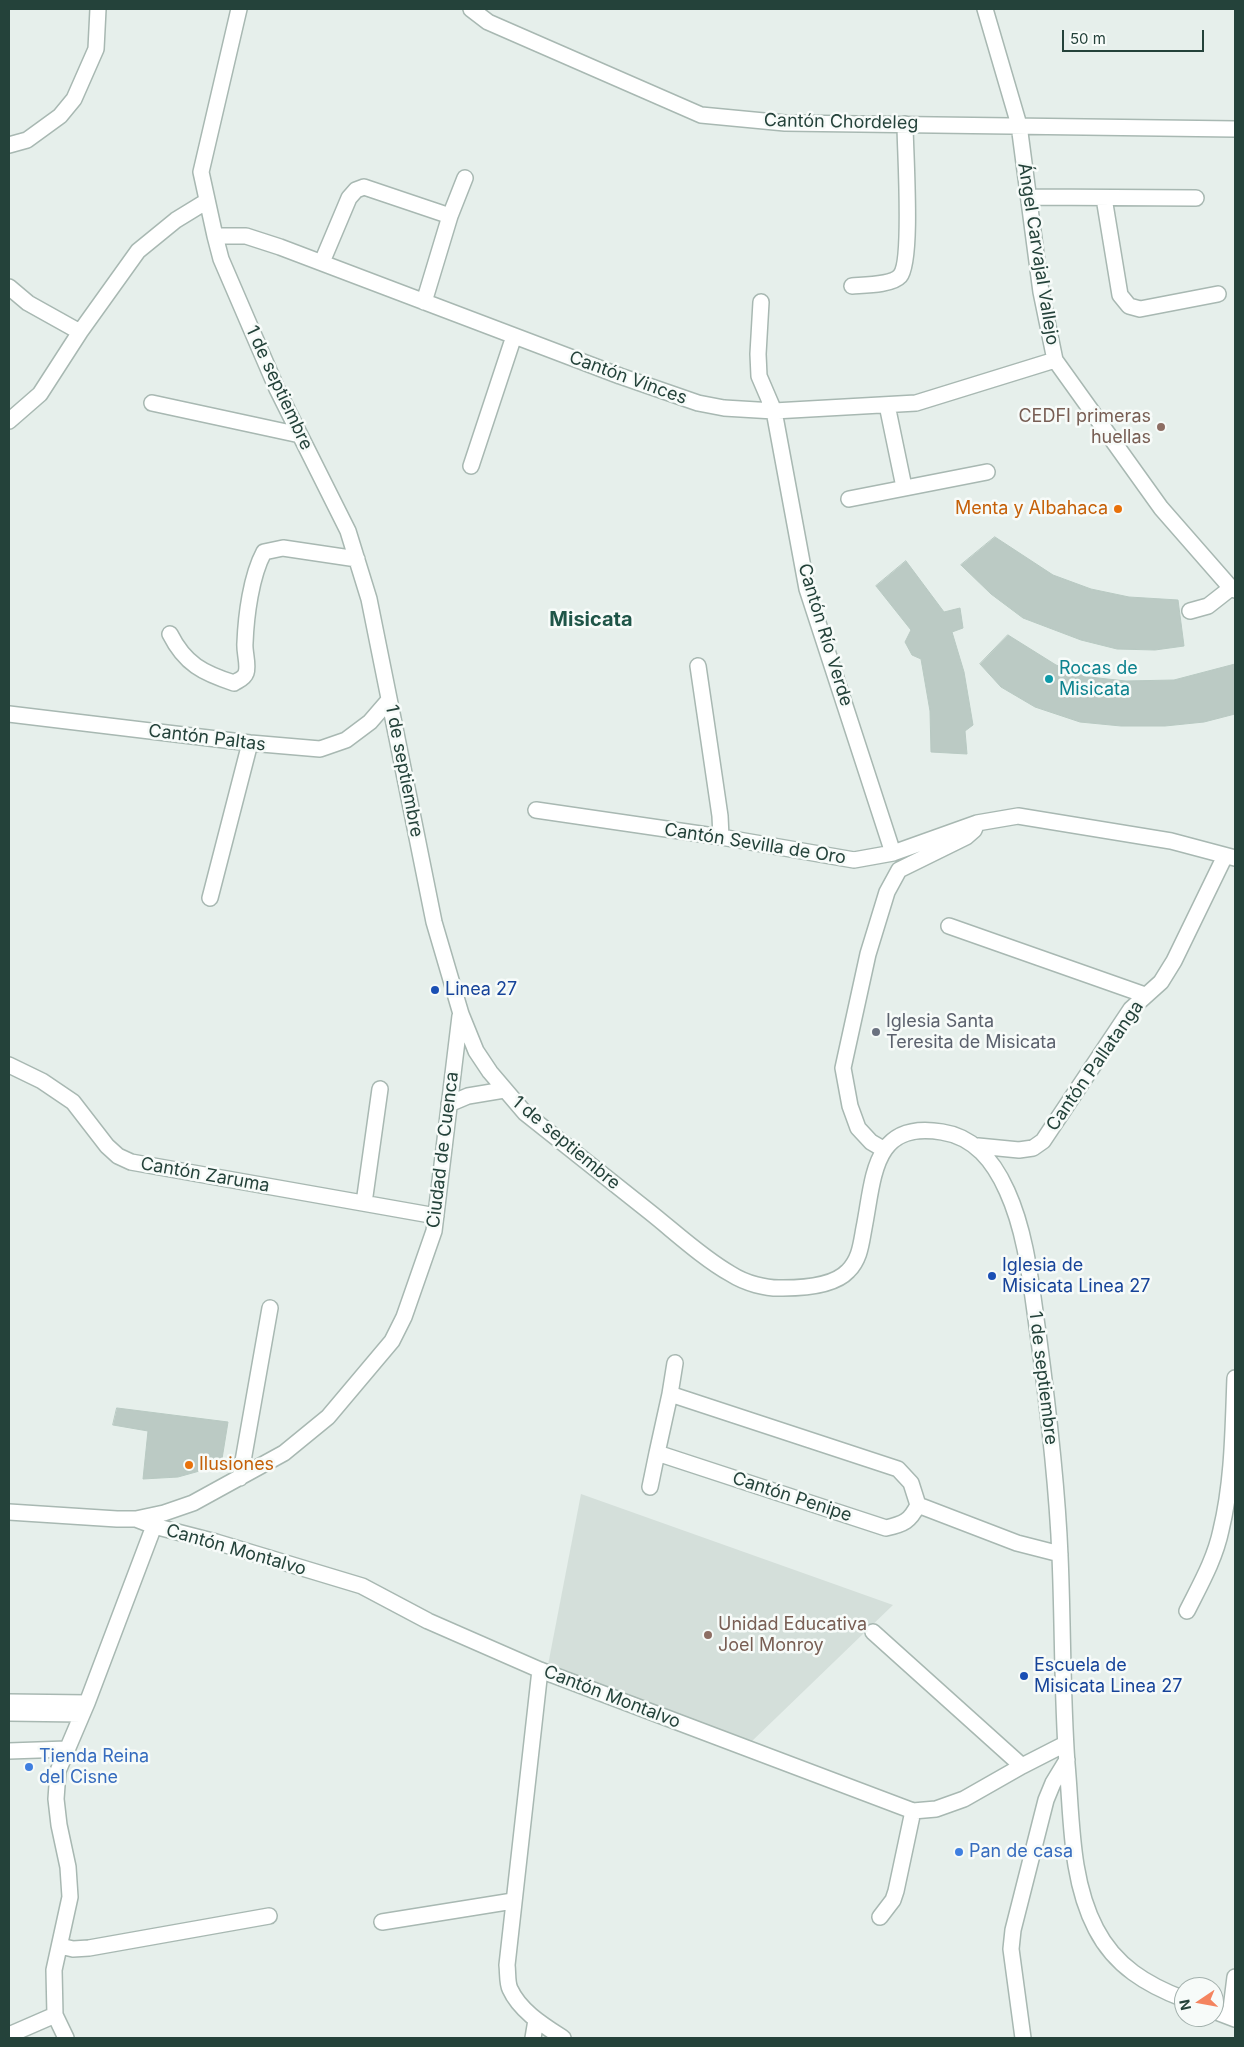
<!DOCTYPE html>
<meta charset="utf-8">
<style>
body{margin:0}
#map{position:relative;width:1244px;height:2047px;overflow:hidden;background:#e6efeb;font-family:Inter,sans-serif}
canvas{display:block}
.frame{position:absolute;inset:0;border:10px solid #24423a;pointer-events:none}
.north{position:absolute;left:1174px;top:1977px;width:50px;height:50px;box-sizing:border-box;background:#f7fbf9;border:1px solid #a3b1ad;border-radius:50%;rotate:258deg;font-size:14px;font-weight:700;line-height:20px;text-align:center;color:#24423a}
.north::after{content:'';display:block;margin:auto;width:18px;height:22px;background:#f4845f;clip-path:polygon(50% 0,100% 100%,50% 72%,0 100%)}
.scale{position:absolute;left:1062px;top:30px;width:142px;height:22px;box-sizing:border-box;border:2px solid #24423a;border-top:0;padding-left:6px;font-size:15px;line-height:18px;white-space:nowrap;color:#24423a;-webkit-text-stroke:4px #f7fbf9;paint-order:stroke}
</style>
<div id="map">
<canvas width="1244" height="2047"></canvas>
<div class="frame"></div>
<div class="north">N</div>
<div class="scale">50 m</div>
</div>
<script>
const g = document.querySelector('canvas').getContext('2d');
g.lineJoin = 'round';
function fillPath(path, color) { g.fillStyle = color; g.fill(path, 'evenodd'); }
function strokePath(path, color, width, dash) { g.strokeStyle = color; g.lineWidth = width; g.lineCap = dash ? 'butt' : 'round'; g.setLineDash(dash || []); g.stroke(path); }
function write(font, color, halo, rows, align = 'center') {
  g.font = font + ' Inter,sans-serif'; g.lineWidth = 5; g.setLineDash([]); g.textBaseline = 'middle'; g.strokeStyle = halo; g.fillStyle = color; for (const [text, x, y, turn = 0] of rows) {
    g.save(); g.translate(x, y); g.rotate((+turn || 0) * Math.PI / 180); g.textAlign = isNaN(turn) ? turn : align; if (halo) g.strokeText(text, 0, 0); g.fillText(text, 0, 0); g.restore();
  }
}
fillPath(new Path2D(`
 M 581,1494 L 893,1605 L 750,1743 L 548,1665 Z`), '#d4dfda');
const building = new Path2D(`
 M 995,537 L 1053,575 L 1091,589 L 1129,597 L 1178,600 L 1184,646 L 1155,650 L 1117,649 L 1081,640 L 1023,618 L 991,594 L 961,565 Z
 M 906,561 L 944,612 L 960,608 L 963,628 L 952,632 L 964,672 L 973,725 L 965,731 L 967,754 L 931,752 L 930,711 L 921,659 L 912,655 L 905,642 L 911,630 L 876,586 Z
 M 1008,635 L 1056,665 L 1089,677 L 1126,681 L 1174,680 L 1235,664 L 1235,714 L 1204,722 L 1165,726 L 1121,726 L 1080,722 L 1035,707 L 1001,687 L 980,664 Z
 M 117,1408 L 228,1422 L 221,1465 L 178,1477 L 143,1479 L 148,1431 L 113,1425 Z`);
fillPath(building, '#bbcac4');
strokePath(building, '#b8c9c2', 1);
const minor = new Path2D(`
 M 239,9 L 201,172 L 215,236 L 221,259 L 277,389 L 348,531 L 369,599 L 434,922 L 461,1014 L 476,1051 L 490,1072 L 525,1113 C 567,1146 609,1180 651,1213 C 676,1233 704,1259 731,1274 C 745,1283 766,1289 783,1288 C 803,1288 834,1286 848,1271 C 860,1259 861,1244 864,1228 C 874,1178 872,1120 942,1132 C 975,1137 994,1162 1007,1191 C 1027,1235 1031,1286 1038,1333 C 1048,1407 1057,1481 1060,1556 C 1063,1625 1062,1695 1067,1764 C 1072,1819 1070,1879 1096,1929 C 1115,1966 1147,1985 1184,1999
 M 471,9 L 488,22 L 701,115 L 785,123 L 1235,129
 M 985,9 L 1019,125 L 1041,292 L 1055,360 L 1161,508 L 1231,588 L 1235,590
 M 9,145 L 27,140 L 60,116 L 74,99 L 96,49 L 98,9
 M 1030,197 L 1196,198
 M 1104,198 L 1120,295 L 1129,306 L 1140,309 L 1218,294
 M 215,236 L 246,236 L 280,247 L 620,376 L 698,403 L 724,408 L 774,411 L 916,403 L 1055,360
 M 322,262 L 349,198 L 356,190 L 364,187 L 450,216
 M 852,286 C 864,285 892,285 900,276 C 913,261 905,150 905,124
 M 9,287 L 28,303 L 80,332 L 138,251 L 176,220 L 207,201
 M 424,302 L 450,216 L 465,178
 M 761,302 L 758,354 L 759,376 L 774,411 L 807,589 L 893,853
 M 152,403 L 300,435
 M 887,405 L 904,487
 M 9,421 L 40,394 L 80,332
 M 471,466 L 514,336
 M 849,499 L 987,472
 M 1190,611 L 1208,606 L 1231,588
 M 170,634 C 185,664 203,673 234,683 C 238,680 244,679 246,673 C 249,665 244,652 245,643 C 246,616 251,576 264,552 L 283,548 L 357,559
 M 698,666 L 720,816 L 721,837
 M 9,714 L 250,743 L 320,749 L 346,740 L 370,722 L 389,700
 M 536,810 L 721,837 L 854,860 L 893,853 L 977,823 L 1018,816 L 1171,841 L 1235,858
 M 210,898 L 250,743
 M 949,926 L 1145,995
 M 9,1065 L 42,1081 L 73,1102 L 107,1146 L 118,1156 L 131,1162 L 436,1216
 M 449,1104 L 468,1096 L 504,1090
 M 978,1146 L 1019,1150 L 1033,1148 L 1043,1141 L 1131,1009 L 1161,982 L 1174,961 L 1225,856
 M 883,1149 L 871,1142 L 858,1128 L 850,1106 L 843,1068 L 868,954 L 887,892 L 899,870 L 966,837 L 974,830 L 977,823
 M 364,1203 L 380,1089
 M 670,1394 L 898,1469 L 911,1483 L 918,1505 C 910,1521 904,1524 886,1528 L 657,1453 Z
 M 670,1394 L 675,1363
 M 240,1478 L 270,1308
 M 650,1487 L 657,1453
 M 918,1505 L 1017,1543 L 1060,1554
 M 9,1512 L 117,1519 L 136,1519 L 164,1513 L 193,1503 L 284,1453 L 328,1417 L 392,1341 L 404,1317 L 434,1231 L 460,1016
 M 136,1519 L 154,1526 L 216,1542 L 362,1586 L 428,1621 L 540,1670 L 913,1811 L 936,1809 L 964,1799 L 1022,1766 L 1065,1744
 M 1187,1611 C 1200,1585 1215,1559 1221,1530 C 1233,1481 1233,1428 1235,1378
 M 873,1632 L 1022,1766
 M 540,1670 L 507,1965 C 508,1973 507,1983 510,1989 C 520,2011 543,2025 563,2038
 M 9,1702 L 87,1703
 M 9,1713 L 81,1714
 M 9,1751 L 67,1749
 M 880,1917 L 893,1900 L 896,1891 L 913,1811
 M 382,1922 L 513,1901
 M 60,1946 L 73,1949 L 89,1948 L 269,1916
 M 1214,2011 L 1235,2019
 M 1230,2017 L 1235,1977
 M 9,2035 L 55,2015
 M 66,2038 L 55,2015 L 54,1970 L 70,1897 L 68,1867 L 59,1825 L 56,1799 L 58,1771 L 87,1703 L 154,1526
 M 533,2038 L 536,2020
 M 1023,2038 L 1011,1949 L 1013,1930 L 1046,1800 L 1053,1783 L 1067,1760`);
strokePath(minor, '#a8b8b2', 18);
strokePath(minor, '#fff', 15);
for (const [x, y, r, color] of [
 [1161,427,5,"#8d6e63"],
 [1118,509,5,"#e8710a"],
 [1049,679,5,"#0f9aa8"],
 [435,990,5,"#1a4fb4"],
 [876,1032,5,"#6b7280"],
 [992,1276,5,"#1a4fb4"],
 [189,1465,5,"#e8710a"],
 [708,1635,5,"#8d6e63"],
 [1024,1676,5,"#1a4fb4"],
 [29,1767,5,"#3f7fe0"],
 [959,1852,5,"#3f7fe0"]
]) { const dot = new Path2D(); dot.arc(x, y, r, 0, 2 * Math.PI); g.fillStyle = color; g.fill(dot); strokePath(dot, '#f7fbf9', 2); }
write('18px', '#24423a', '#f7fbf9', [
 ["Cantón Chordeleg",841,122,1],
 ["Ángel Carvajal Vallejo",1038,254,81],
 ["Cantón Vinces",628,378,20],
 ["1 de septiembre",279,388,65],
 ["Cantón Río Verde",825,635,73],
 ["Cantón Paltas",207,738,7],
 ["1 de septiembre",404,771,79],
 ["Cantón Sevilla de Oro",755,844,9],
 ["Cantón Pallatanga",1095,1066,-55],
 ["1 de septiembre",566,1143,40],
 ["Ciudad de Cuenca",443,1150,-83],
 ["Cantón Zaruma",205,1175,10],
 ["1 de septiembre",1043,1378,83],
 ["Cantón Penipe",792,1497,18],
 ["Cantón Montalvo",236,1550,16],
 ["Cantón Montalvo",612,1697,21]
]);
write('18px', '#785e54', '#f7fbf9', [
 ["CEDFI primeras",1151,417],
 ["huellas",1151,438],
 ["Unidad Educativa",718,1625,"left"],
 ["Joel Monroy",718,1646,"left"]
], 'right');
write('18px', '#c56008', '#f7fbf9', [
 ["Menta y Albahaca",1108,509],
 ["Ilusiones",199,1465,"left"]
], 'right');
write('18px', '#0d838f', '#f7fbf9', [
 ["Rocas de",1059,669],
 ["Misicata",1059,690]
], 'left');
write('18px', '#164399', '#f7fbf9', [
 ["Linea 27",445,990],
 ["Iglesia de",1002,1266],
 ["Misicata Linea 27",1002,1287],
 ["Escuela de",1034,1666],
 ["Misicata Linea 27",1034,1687]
], 'left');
write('18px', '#5b616d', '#f7fbf9', [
 ["Iglesia Santa",886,1022],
 ["Teresita de Misicata",886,1043]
], 'left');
write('18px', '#366cbe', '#f7fbf9', [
 ["Tienda Reina",39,1757],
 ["del Cisne",39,1778],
 ["Pan de casa",969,1852]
], 'left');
write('bold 20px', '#1f5548', '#f7fbf9', [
 ["Misicata",591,620]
]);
</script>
